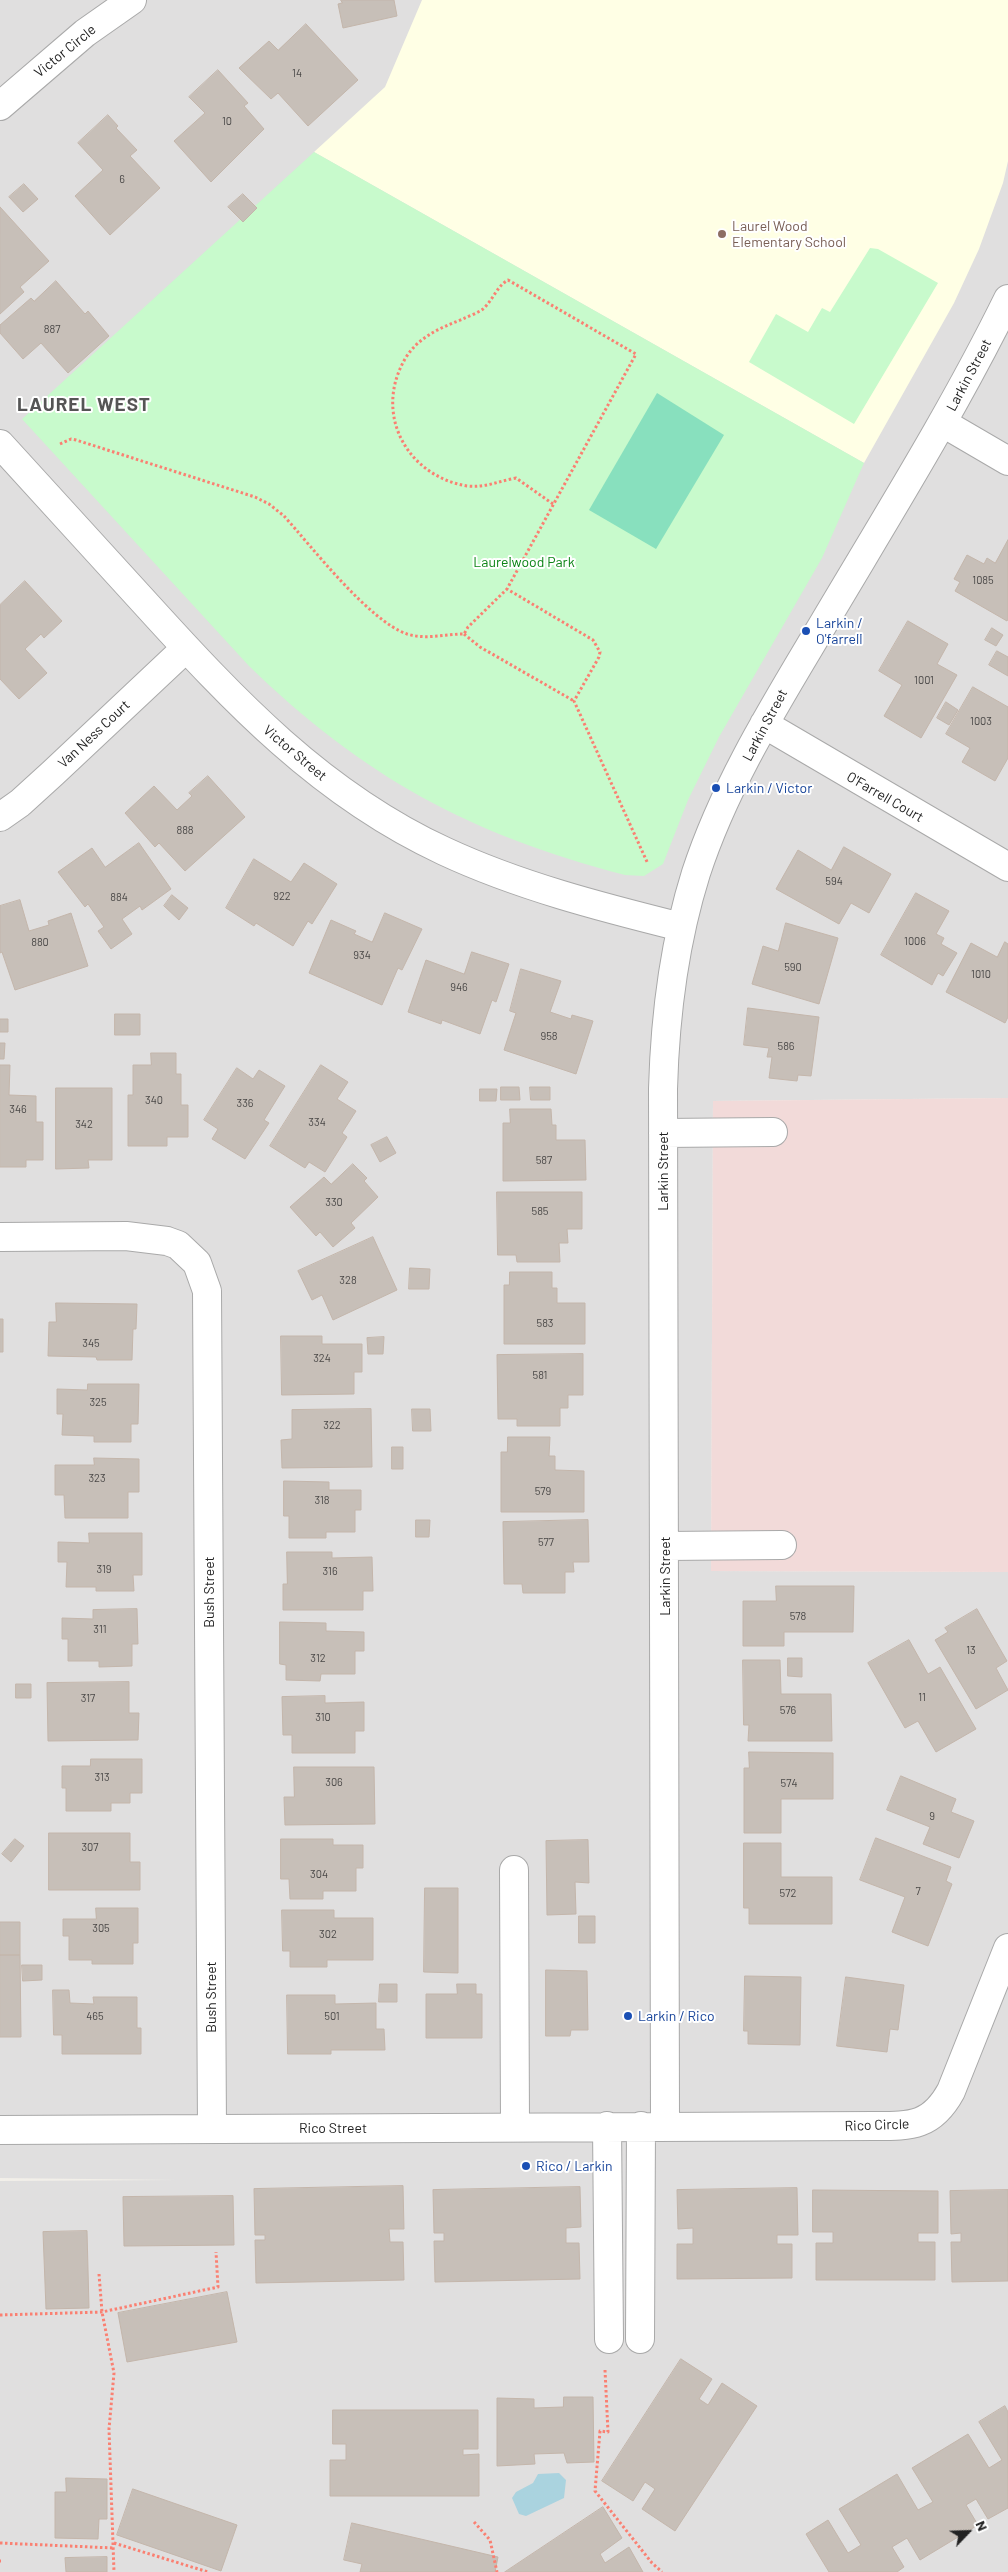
<!DOCTYPE html>
<style>
body{margin:0}
#map{position:relative;width:1008px;height:2572px;overflow:hidden;background:#f2efe9;font-family:Barlow,sans-serif}
canvas{display:block}
.north{position:absolute;left:943px;top:2507px;width:50px;height:50px;-webkit-text-stroke:4px #fff;paint-order:stroke;rotate:66deg;font-size:14px;font-weight:700;line-height:20px;text-align:center;color:#222}
.north::after{content:'';display:block;margin:auto;width:18px;height:22px;background:#222;clip-path:polygon(50% 0,100% 100%,50% 72%,0 100%)}
</style>
<div id="map">
<canvas width="1008" height="2572"></canvas>
<div class="north">N</div>
</div>
<script>
const g = document.querySelector('canvas').getContext('2d');
g.lineJoin = 'round';
function fillPath(path, color) { g.fillStyle = color; g.fill(path, 'evenodd'); }
function strokePath(path, color, width, dash) { g.strokeStyle = color; g.lineWidth = width; g.lineCap = dash ? 'butt' : 'round'; g.setLineDash(dash || []); g.stroke(path); }
function write(font, color, halo, rows, align = 'center') {
  g.font = font + ' Barlow,sans-serif'; g.lineWidth = 4; g.setLineDash([]); g.textBaseline = 'middle'; g.strokeStyle = halo; g.fillStyle = color; for (const [text, x, y, turn = 0] of rows) {
    g.save(); g.translate(x, y); g.rotate((+turn || 0) * Math.PI / 180); g.textAlign = isNaN(turn) ? turn : align; if (halo) g.strokeText(text, 0, 0); g.fillText(text, 0, 0); g.restore();
  }
}
fillPath(new Path2D(`
 M 0,0 L 1008,0 L 1008,1098 L 713,1101 L 711,1571 L 1008,1572 L 1008,2572 L 0,2572 L 0,2181 L 177,2180 L 0,2178 Z`), '#e0dfdf');
fillPath(new Path2D(`
 M 1008,1098 L 1008,1572 L 711,1571 L 713,1101 Z`), '#f2dad9');
fillPath(new Path2D(`
 M 422,0 L 1008,0 L 1008,161 L 1003,183 L 979,249 L 954,303 L 864,463 L 314,152 L 385,87 Z`), '#ffffe5');
fillPath(new Path2D(`
 M 314,152 L 864,463 L 822,558 L 719,737 L 688,800 L 663,864 L 644,876 L 625,875 C 471,835 363,777 249,666 L 22,419 Z
 M 870,248 L 878,249 L 938,283 L 854,424 L 749,362 L 776,314 L 808,332 L 822,308 L 830,312 Z`), '#c8facc');
fillPath(new Path2D(`
 M 657,393 L 724,435 L 656,549 L 589,510 Z`), '#88e0be');
fillPath(new Path2D(`
 M 559,2473 L 566,2480 L 564,2498 L 526,2516 L 519,2514 L 512,2498 L 516,2492 L 533,2483 L 538,2474 Z`), '#aad3df');
const building = new Path2D(`
 M 341,0 L 394,0 L 397,16 L 343,28 L 338,4 L 342,3 Z
 M 306,24 L 358,80 L 308,126 L 278,93 L 271,99 L 239,68 L 269,41 L 278,50 Z
 M 218,70 L 248,103 L 244,106 L 264,129 L 211,182 L 174,141 L 205,113 L 189,97 Z
 M 108,115 L 118,126 L 116,128 L 137,150 L 130,156 L 160,188 L 110,235 L 75,196 L 103,170 L 78,143 Z
 M 24,184 L 38,199 L 23,212 L 9,197 Z
 M 243,194 L 257,208 L 243,222 L 228,207 Z
 M 0,207 L 49,261 L 20,287 L 24,292 L 0,314 Z
 M 56,281 L 85,314 L 88,311 L 109,336 L 68,373 L 41,343 L 23,359 L 0,333 L 0,325 L 31,298 L 34,301 Z
 M 1008,540 L 1008,619 L 1007,621 L 955,591 L 960,582 L 954,579 L 967,555 L 984,564 L 987,558 L 995,563 Z
 M 25,581 L 62,621 L 44,638 L 41,634 L 25,649 L 47,673 L 19,699 L 0,679 L 0,605 Z
 M 908,621 L 948,644 L 937,664 L 957,675 L 921,738 L 884,716 L 902,685 L 879,671 Z
 M 992,628 L 1003,635 L 996,646 L 985,640 Z
 M 997,651 L 1008,657 L 1008,676 L 989,665 Z
 M 973,687 L 1008,707 L 1008,758 L 995,781 L 962,762 L 970,748 L 946,734 Z
 M 946,702 L 958,710 L 949,725 L 937,718 Z
 M 208,776 L 245,817 L 185,871 L 159,843 L 155,847 L 125,813 L 154,786 L 177,810 L 192,796 L 189,793 Z
 M 139,843 L 171,889 L 142,910 L 140,906 L 122,919 L 132,934 L 111,949 L 98,931 L 104,927 L 88,904 L 85,907 L 58,872 L 92,848 L 105,867 Z
 M 844,847 L 891,874 L 869,913 L 851,903 L 839,924 L 776,889 L 798,850 L 831,870 Z
 M 254,859 L 291,882 L 304,863 L 337,884 L 312,924 L 308,921 L 293,946 L 256,923 L 254,926 L 226,908 Z
 M 916,893 L 949,911 L 936,934 L 944,938 L 941,944 L 957,953 L 943,976 L 938,973 L 932,985 L 881,955 Z
 M 172,895 L 188,908 L 179,920 L 164,906 Z
 M 20,900 L 29,931 L 49,925 L 48,921 L 71,913 L 88,966 L 15,990 L 2,952 L 0,953 L 0,906 Z
 M 385,913 L 422,929 L 402,970 L 398,968 L 382,1005 L 309,973 L 331,920 L 356,931 L 354,934 L 372,942 Z
 M 786,923 L 838,938 L 819,1004 L 752,984 L 763,946 L 778,951 Z
 M 1005,942 L 1008,944 L 1008,1017 L 1005,1023 L 946,992 L 971,943 L 997,957 Z
 M 472,952 L 509,964 L 496,1002 L 492,1000 L 480,1034 L 442,1020 L 441,1024 L 408,1012 L 426,960 L 464,974 Z
 M 521,969 L 561,981 L 550,1012 L 571,1019 L 572,1015 L 593,1021 L 576,1074 L 504,1050 L 516,1013 L 510,1011 Z
 M 748,1008 L 819,1017 L 811,1076 L 798,1075 L 797,1081 L 769,1078 L 772,1057 L 767,1057 L 769,1048 L 744,1045 Z
 M 115,1014 L 140,1014 L 140,1035 L 115,1035 Z
 M 0,1019 L 8,1019 L 8,1032 L 0,1032 Z
 M 0,1043 L 5,1043 L 4,1059 L 0,1059 Z
 M 151,1053 L 176,1053 L 176,1074 L 181,1074 L 181,1105 L 188,1105 L 188,1137 L 167,1137 L 167,1146 L 128,1146 L 128,1095 L 133,1095 L 133,1065 L 151,1065 Z
 M 0,1065 L 10,1065 L 9,1095 L 36,1096 L 36,1122 L 43,1122 L 43,1160 L 26,1160 L 26,1167 L 0,1167 Z
 M 321,1065 L 348,1082 L 337,1099 L 356,1111 L 342,1133 L 347,1137 L 325,1172 L 309,1162 L 305,1168 L 270,1146 Z
 M 237,1068 L 253,1079 L 259,1070 L 285,1086 L 264,1120 L 269,1123 L 245,1159 L 212,1139 L 218,1129 L 204,1120 Z
 M 501,1087 L 519,1087 L 520,1100 L 501,1100 Z
 M 530,1087 L 550,1087 L 550,1100 L 531,1100 Z
 M 56,1088 L 112,1088 L 112,1160 L 88,1160 L 89,1168 L 56,1169 Z
 M 480,1089 L 497,1089 L 496,1101 L 480,1101 Z
 M 510,1109 L 551,1109 L 552,1125 L 556,1125 L 556,1140 L 585,1140 L 586,1180 L 503,1181 L 503,1123 L 510,1123 Z
 M 387,1137 L 396,1153 L 380,1162 L 371,1145 Z
 M 353,1164 L 367,1178 L 364,1181 L 378,1197 L 351,1223 L 355,1228 L 333,1247 L 320,1232 L 316,1236 L 290,1207 L 324,1177 L 331,1184 Z
 M 497,1192 L 582,1192 L 582,1229 L 567,1229 L 568,1243 L 559,1243 L 560,1262 L 517,1262 L 516,1255 L 498,1255 Z
 M 373,1237 L 397,1290 L 333,1320 L 322,1295 L 312,1300 L 298,1271 Z
 M 410,1268 L 430,1269 L 429,1289 L 409,1289 Z
 M 510,1272 L 552,1272 L 552,1288 L 557,1288 L 557,1303 L 585,1303 L 585,1344 L 504,1344 L 504,1285 L 509,1285 Z
 M 56,1303 L 137,1304 L 136,1329 L 133,1329 L 132,1360 L 97,1360 L 96,1357 L 48,1356 L 49,1322 L 56,1322 Z
 M 0,1319 L 3,1319 L 3,1352 L 0,1352 Z
 M 281,1336 L 322,1336 L 322,1344 L 362,1344 L 362,1372 L 354,1372 L 354,1394 L 282,1395 Z
 M 384,1337 L 383,1354 L 368,1354 L 367,1338 Z
 M 583,1354 L 583,1395 L 568,1395 L 568,1408 L 560,1408 L 560,1426 L 517,1426 L 517,1419 L 498,1419 L 497,1355 Z
 M 88,1384 L 139,1384 L 138,1424 L 131,1424 L 131,1442 L 94,1442 L 94,1436 L 62,1435 L 63,1414 L 57,1414 L 57,1389 L 87,1390 Z
 M 371,1409 L 372,1467 L 282,1468 L 281,1440 L 292,1439 L 292,1410 Z
 M 412,1409 L 430,1409 L 431,1431 L 413,1431 Z
 M 508,1437 L 550,1437 L 549,1456 L 555,1456 L 555,1470 L 584,1471 L 584,1512 L 501,1512 L 501,1452 L 507,1452 Z
 M 392,1447 L 403,1447 L 403,1469 L 392,1469 Z
 M 94,1458 L 139,1459 L 139,1492 L 128,1492 L 128,1518 L 65,1518 L 64,1495 L 55,1495 L 55,1465 L 94,1465 Z
 M 284,1481 L 329,1482 L 329,1490 L 361,1490 L 361,1510 L 355,1510 L 355,1532 L 326,1532 L 326,1538 L 289,1538 L 289,1516 L 284,1516 Z
 M 416,1520 L 430,1520 L 429,1537 L 416,1537 Z
 M 588,1520 L 589,1562 L 573,1562 L 574,1572 L 565,1572 L 565,1593 L 523,1593 L 522,1584 L 504,1584 L 503,1522 Z
 M 89,1533 L 142,1533 L 142,1575 L 133,1575 L 134,1591 L 96,1591 L 96,1587 L 66,1587 L 67,1562 L 58,1562 L 58,1542 L 89,1543 Z
 M 287,1552 L 332,1552 L 332,1558 L 372,1557 L 373,1591 L 363,1591 L 363,1610 L 283,1610 L 283,1584 L 287,1584 Z
 M 776,1586 L 854,1586 L 853,1632 L 784,1632 L 784,1646 L 743,1646 L 743,1601 L 776,1601 Z
 M 137,1609 L 138,1644 L 132,1644 L 132,1666 L 99,1667 L 99,1661 L 68,1661 L 68,1639 L 62,1639 L 62,1618 L 93,1619 L 93,1610 Z
 M 977,1609 L 1007,1661 L 996,1668 L 1008,1690 L 976,1709 L 935,1640 L 948,1632 L 945,1628 Z
 M 280,1622 L 326,1623 L 326,1631 L 364,1632 L 364,1651 L 355,1651 L 355,1674 L 321,1674 L 320,1681 L 286,1680 L 286,1665 L 280,1664 Z
 M 909,1640 L 928,1674 L 940,1667 L 976,1729 L 936,1752 L 918,1721 L 905,1728 L 868,1663 Z
 M 788,1658 L 802,1658 L 802,1677 L 788,1676 Z
 M 743,1660 L 780,1660 L 781,1694 L 831,1694 L 832,1741 L 748,1741 L 749,1725 L 744,1725 Z
 M 129,1682 L 129,1713 L 139,1713 L 138,1740 L 48,1741 L 47,1683 Z
 M 16,1684 L 31,1684 L 31,1698 L 16,1698 Z
 M 325,1696 L 325,1703 L 364,1702 L 364,1731 L 355,1731 L 355,1753 L 292,1753 L 292,1735 L 283,1735 L 282,1697 Z
 M 749,1752 L 833,1753 L 833,1799 L 781,1799 L 781,1833 L 744,1833 L 744,1768 L 749,1768 Z
 M 91,1759 L 142,1759 L 142,1793 L 130,1793 L 130,1803 L 111,1803 L 111,1811 L 66,1811 L 66,1788 L 62,1788 L 62,1766 L 90,1766 Z
 M 294,1767 L 374,1767 L 375,1824 L 285,1825 L 284,1797 L 294,1797 Z
 M 901,1776 L 956,1799 L 951,1812 L 974,1821 L 959,1858 L 923,1844 L 930,1827 L 887,1810 Z
 M 49,1833 L 130,1833 L 130,1862 L 140,1862 L 140,1890 L 49,1890 Z
 M 876,1838 L 951,1867 L 946,1881 L 952,1884 L 928,1946 L 892,1932 L 905,1897 L 860,1880 Z
 M 15,1839 L 24,1846 L 11,1862 L 2,1854 Z
 M 281,1839 L 333,1839 L 333,1845 L 363,1845 L 363,1868 L 356,1868 L 356,1891 L 323,1891 L 323,1899 L 290,1899 L 289,1879 L 281,1879 Z
 M 588,1840 L 589,1883 L 575,1882 L 576,1914 L 547,1915 L 546,1841 Z
 M 744,1843 L 781,1843 L 781,1877 L 832,1877 L 832,1924 L 749,1924 L 749,1908 L 744,1908 Z
 M 425,1888 L 458,1888 L 458,1973 L 424,1972 Z
 M 96,1908 L 138,1908 L 138,1943 L 133,1943 L 133,1964 L 92,1964 L 92,1960 L 69,1960 L 69,1936 L 63,1936 L 63,1919 L 96,1919 Z
 M 282,1910 L 334,1910 L 334,1918 L 373,1918 L 373,1960 L 327,1960 L 327,1967 L 290,1967 L 290,1951 L 283,1951 Z
 M 579,1916 L 595,1916 L 595,1943 L 579,1943 Z
 M 0,1922 L 20,1922 L 20,1955 L 0,1955 Z
 M 0,1955 L 20,1955 L 21,2037 L 0,2037 Z
 M 22,1965 L 42,1965 L 42,1980 L 23,1981 Z
 M 546,1970 L 587,1971 L 588,2030 L 571,2030 L 570,2036 L 546,2036 Z
 M 745,1976 L 801,1977 L 800,2045 L 748,2044 L 748,2031 L 744,2031 Z
 M 846,1977 L 904,1985 L 898,2030 L 890,2029 L 887,2052 L 837,2046 Z
 M 380,1984 L 397,1984 L 397,2002 L 379,2002 Z
 M 457,1984 L 476,1984 L 476,1994 L 482,1994 L 482,2038 L 426,2038 L 426,1994 L 457,1994 Z
 M 53,1990 L 69,1990 L 70,2003 L 94,2004 L 93,1997 L 137,1997 L 137,2028 L 141,2028 L 141,2054 L 62,2054 L 62,2035 L 54,2035 Z
 M 287,1995 L 335,1995 L 335,2004 L 376,2003 L 376,2029 L 384,2029 L 385,2050 L 331,2050 L 331,2054 L 288,2054 Z
 M 403,2186 L 404,2229 L 389,2229 L 390,2242 L 403,2242 L 404,2280 L 256,2283 L 255,2240 L 265,2240 L 265,2235 L 255,2235 L 254,2189 Z
 M 580,2187 L 581,2227 L 566,2228 L 566,2243 L 579,2243 L 580,2279 L 435,2282 L 434,2241 L 444,2241 L 444,2233 L 434,2233 L 433,2190 Z
 M 797,2188 L 798,2235 L 777,2235 L 777,2244 L 792,2244 L 792,2278 L 677,2279 L 677,2244 L 693,2244 L 693,2228 L 678,2229 L 677,2190 Z
 M 813,2190 L 938,2191 L 938,2233 L 918,2233 L 918,2242 L 935,2242 L 935,2280 L 816,2280 L 816,2243 L 833,2243 L 833,2232 L 813,2232 Z
 M 1008,2190 L 1008,2281 L 952,2282 L 951,2242 L 961,2242 L 961,2233 L 951,2234 L 950,2191 Z
 M 233,2196 L 234,2245 L 124,2246 L 123,2197 Z
 M 87,2231 L 89,2308 L 46,2309 L 43,2232 Z
 M 227,2292 L 237,2342 L 127,2362 L 118,2313 Z
 M 681,2359 L 712,2379 L 699,2399 L 708,2405 L 722,2383 L 757,2406 L 675,2531 L 642,2509 L 655,2489 L 645,2482 L 633,2501 L 602,2481 Z
 M 564,2397 L 593,2397 L 594,2462 L 567,2463 L 564,2453 L 534,2454 L 535,2464 L 497,2466 L 497,2398 L 534,2399 L 534,2408 L 563,2407 Z
 M 1005,2406 L 1008,2412 L 1008,2508 L 988,2519 L 976,2499 L 966,2505 L 978,2525 L 920,2560 L 907,2538 L 892,2547 L 904,2567 L 897,2572 L 829,2572 L 806,2534 L 828,2520 L 848,2553 L 861,2545 L 839,2509 L 897,2474 L 918,2510 L 933,2502 L 912,2468 L 968,2434 L 989,2468 L 1002,2460 L 979,2422 Z
 M 333,2410 L 478,2410 L 478,2449 L 463,2449 L 463,2455 L 479,2454 L 479,2496 L 330,2496 L 330,2460 L 346,2460 L 346,2444 L 333,2444 Z
 M 66,2478 L 107,2479 L 107,2519 L 99,2519 L 98,2539 L 55,2538 L 55,2492 L 66,2492 Z
 M 133,2489 L 237,2525 L 221,2571 L 117,2535 Z
 M 603,2507 L 622,2538 L 600,2554 L 605,2563 L 629,2547 L 643,2572 L 505,2572 Z
 M 352,2523 L 498,2557 L 495,2572 L 360,2572 L 362,2564 L 344,2560 Z
 M 107,2557 L 107,2572 L 66,2572 L 65,2558 Z`);
fillPath(building, '#c7bfb8');
strokePath(building, '#c4b6ab', 1);
const minor = new Path2D(`
 M 0,106 L 85,33 L 132,0
 M 943,423 L 1008,461
 M 0,444 C 48,497 97,550 145,603 C 234,701 321,794 444,851 C 519,886 601,907 681,927
 M 764,724 L 1008,867
 M 0,817 L 20,803 L 53,773 L 186,648
 M 663,1133 L 773,1132
 M 0,1237 L 126,1236 L 167,1241 L 178,1245 L 197,1263 L 207,1291 L 212,2129
 M 665,1546 L 782,1545
 M 514,1870 L 515,2127
 M 607,2126 L 609,2339
 M 665,2127 L 663,1089 C 665,1015 674,943 696,873 C 724,787 773,708 819,631 C 884,521 952,413 1008,299
 M 0,2130 L 875,2126 C 912,2126 932,2126 951,2091 L 1008,1948
 M 640,2339 L 641,2126`);
strokePath(minor, '#a9a9a9', 30);
strokePath(new Path2D(`
 M 60,444 L 71,439 L 76,440 L 255,497 L 269,504 L 284,516 C 312,547 369,621 407,634 C 426,640 445,634 464,634 L 468,627 L 507,589
 M 553,504 L 516,478 C 499,481 485,488 467,486 C 407,476 373,414 405,359 C 418,337 440,328 463,319 C 469,316 478,313 483,309 C 493,300 497,286 508,280 L 636,354 L 507,589 L 593,640 L 600,652 L 599,657 L 574,701 L 648,864
 M 464,634 L 480,647 L 574,701
 M 99,2274 L 102,2312 L 114,2373 L 109,2429 L 114,2572
 M 0,2315 L 102,2312 L 218,2287 L 216,2252
 M 605,2370 L 608,2432 L 600,2431 L 595,2491 L 652,2563 L 662,2572
 M 474,2522 L 490,2540 L 497,2572
 M 0,2543 L 114,2548
 M 114,2543 L 208,2572
 M 0,2561 L 1,2561`), '#fa8072', 3, [2.5, 2.5]);
strokePath(minor, '#fff', 28);
for (const [x, y, r, color] of [
 [722,234,5,"#8d6e63"],
 [806,631,5,"#1a4fb4"],
 [716,788,5,"#1a4fb4"],
 [628,2016,5,"#1a4fb4"],
 [526,2166,5,"#1a4fb4"]
]) { const dot = new Path2D(); dot.arc(x, y, r, 0, 2 * Math.PI); g.fillStyle = color; g.fill(dot); strokePath(dot, '#fff', 2); }
write('11px', '#4b4948', null, [
 ["14",297,73],
 ["10",227,121],
 ["6",122,179],
 ["887",52,329],
 ["1085",983,580],
 ["1001",924,680],
 ["1003",981,721],
 ["888",185,830],
 ["594",834,881],
 ["922",282,896],
 ["884",119,897],
 ["1006",915,941],
 ["880",40,942],
 ["934",362,955],
 ["590",793,967],
 ["1010",981,974],
 ["946",459,987],
 ["958",549,1036],
 ["586",786,1046],
 ["340",154,1100],
 ["336",245,1103],
 ["346",18,1109],
 ["334",317,1122],
 ["342",84,1124],
 ["587",544,1160],
 ["330",334,1202],
 ["585",540,1211],
 ["328",348,1280],
 ["583",545,1323],
 ["345",91,1343],
 ["324",322,1358],
 ["581",540,1375],
 ["325",98,1402],
 ["322",332,1425],
 ["323",97,1478],
 ["579",543,1491],
 ["318",322,1500],
 ["577",546,1542],
 ["319",104,1569],
 ["316",330,1571],
 ["578",798,1616],
 ["311",100,1629],
 ["13",971,1650],
 ["312",318,1658],
 ["11",922,1697],
 ["317",88,1698],
 ["576",788,1710],
 ["310",323,1717],
 ["313",102,1777],
 ["306",334,1782],
 ["574",789,1783],
 ["9",932,1816],
 ["307",90,1847],
 ["304",319,1874],
 ["7",918,1891],
 ["572",788,1893],
 ["305",101,1928],
 ["302",328,1934],
 ["465",95,2016],
 ["501",332,2016]
]);
write('14px', '#222', '#fff', [
 ["Victor Circle",65,51,-39],
 ["Larkin Street",969,375,-62],
 ["Larkin Street",765,725,-62],
 ["Van Ness Court",94,734,-43],
 ["Victor Street",295,753,40],
 ["O'Farrell Court",885,797,30],
 ["Larkin Street",663,1171,-90],
 ["Larkin Street",665,1576,-90],
 ["Bush Street",209,1592,-90],
 ["Bush Street",211,1997,-90],
 ["Rico Circle",877,2125,-2],
 ["Rico Street",333,2128]
]);
write('14px', '#785e54', '#fff', [
 ["Laurel Wood",732,226],
 ["Elementary School",732,242]
], 'left');
write('14px', '#0c8416', '#fff', [
 ["Laurelwood Park",524,562]
]);
write('14px', '#164399', '#fff', [
 ["Larkin /",816,623],
 ["O'farrell",816,639],
 ["Larkin / Victor",726,788],
 ["Larkin / Rico",638,2016],
 ["Rico / Larkin",536,2166]
], 'left');
g.letterSpacing = '1px';
write('bold 19px', '#555', '#fff', [
 ["LAUREL WEST",84,405]
]);
g.letterSpacing = '0px';
</script>
